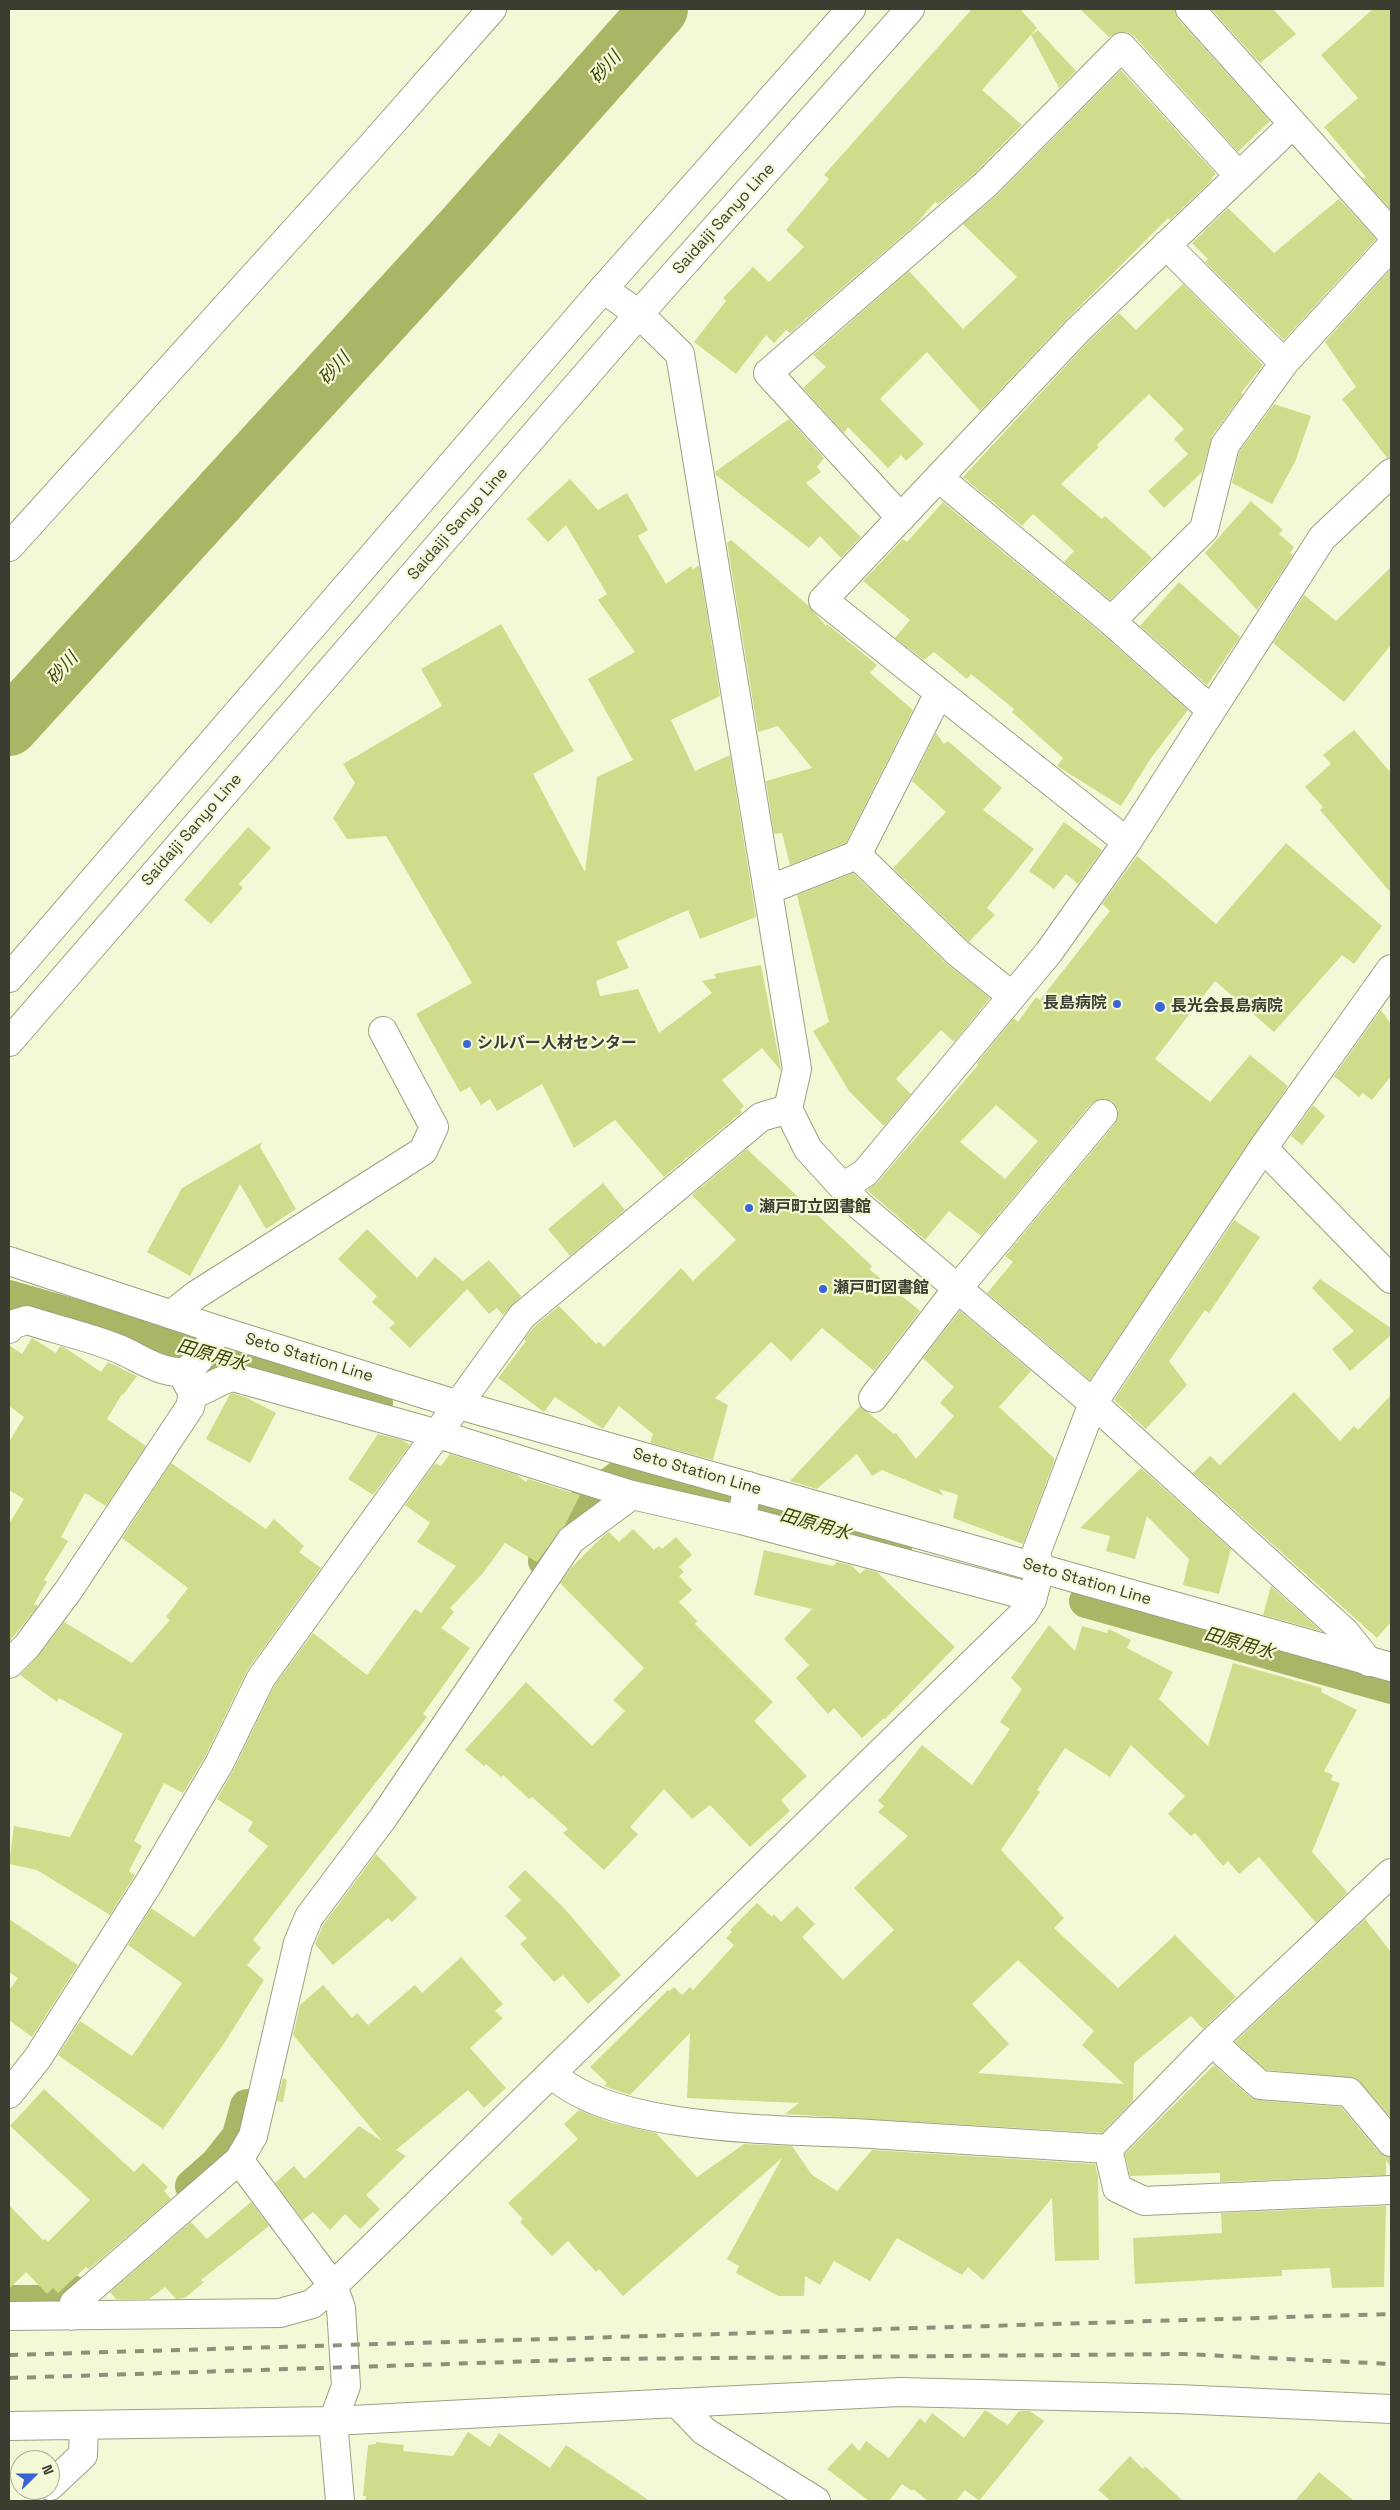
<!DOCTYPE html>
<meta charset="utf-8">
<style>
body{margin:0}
#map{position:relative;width:1400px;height:2510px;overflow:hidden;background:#f3f9d7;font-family:"Space Grotesk",sans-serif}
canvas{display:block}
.frame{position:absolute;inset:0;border:10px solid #3a3d2f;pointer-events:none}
.north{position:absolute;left:10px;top:2450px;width:50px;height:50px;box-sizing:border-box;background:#f3f9d7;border:1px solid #a9ae94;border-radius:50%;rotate:68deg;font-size:14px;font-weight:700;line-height:20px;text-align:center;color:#3a3d2f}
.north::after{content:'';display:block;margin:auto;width:18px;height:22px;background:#3a64d5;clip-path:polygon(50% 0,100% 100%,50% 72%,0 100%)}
</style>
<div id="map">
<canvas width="1400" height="2510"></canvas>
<div class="frame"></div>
<div class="north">N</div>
</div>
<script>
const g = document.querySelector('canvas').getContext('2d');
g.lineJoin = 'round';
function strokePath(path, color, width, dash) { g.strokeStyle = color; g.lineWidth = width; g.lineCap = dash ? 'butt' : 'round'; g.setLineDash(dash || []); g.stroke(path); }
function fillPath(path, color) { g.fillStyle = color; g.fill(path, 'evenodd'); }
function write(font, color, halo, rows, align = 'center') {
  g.font = font + ' "Space Grotesk","Noto Sans JP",sans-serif'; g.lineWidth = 4.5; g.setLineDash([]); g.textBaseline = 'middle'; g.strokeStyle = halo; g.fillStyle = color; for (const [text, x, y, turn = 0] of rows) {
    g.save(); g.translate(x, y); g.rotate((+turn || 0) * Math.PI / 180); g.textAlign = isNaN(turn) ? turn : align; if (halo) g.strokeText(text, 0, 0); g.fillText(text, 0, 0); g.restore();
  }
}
strokePath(new Path2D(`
 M 9,1297 L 376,1403
 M 545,1561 L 585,1502 L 628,1471 L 895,1548
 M 1086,1601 L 1391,1687
 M 192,2186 L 217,2164 L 239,2136 L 247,2106
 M 9,2302 L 60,2302 L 72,2292`), '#aab566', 34);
strokePath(new Path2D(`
 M 9,727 L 464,229 L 659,9`), '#aab566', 58);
fillPath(new Path2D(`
 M 972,9 L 1020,9 L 1037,28 L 982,90 L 1022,125 L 974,174 L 941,202 L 938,204 L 935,202 L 915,225 L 790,333 L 786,330 L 774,343 L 766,335 L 736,374 L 694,342 L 726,301 L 723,298 L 753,267 L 769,282 L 804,247 L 786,230 L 829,179 L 824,175 Z
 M 1080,9 L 1175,9 L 1178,19 L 1270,121 L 1238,152 L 1134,36 L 1127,32 L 1119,32 L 1109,37 Z
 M 1211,9 L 1273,9 L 1296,34 L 1260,63 Z
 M 1373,9 L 1391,9 L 1391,210 L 1363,179 L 1366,177 L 1324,127 L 1358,98 L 1321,55 Z
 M 1038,30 L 1076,71 L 1059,88 L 1031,35 Z
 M 1121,70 L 1216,174 L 1211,178 L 1213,179 L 1170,220 L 1168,218 L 1067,319 L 980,411 L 927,352 L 880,399 L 924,444 L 906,461 L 901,455 L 888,468 L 848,427 L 844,433 L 803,388 L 826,367 L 813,355 L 909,271 L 963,329 L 1017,277 L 963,224 L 996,196 Z
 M 1339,199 L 1376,239 L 1284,340 L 1205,262 L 1208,259 L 1192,243 L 1228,208 L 1274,253 Z
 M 1391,269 L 1391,458 L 1387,458 L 1342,399 L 1356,387 L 1325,342 Z
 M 1183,284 L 1263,365 L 1241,393 L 1243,394 L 1212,436 L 1202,472 L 1164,508 L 1148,491 L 1188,454 L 1174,439 L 1184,429 L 1149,394 L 1097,445 L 1099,447 L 1061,484 L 1102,519 L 1105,516 L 1152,558 L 1110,600 L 1064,562 L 1074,551 L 1033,514 L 1022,526 L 963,477 L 1089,341 L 1119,313 L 1136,330 Z
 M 1274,404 L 1311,416 L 1295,462 L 1272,504 L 1232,483 L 1239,452 Z
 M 789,419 L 824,458 L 817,467 L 821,472 L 806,483 L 861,537 L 841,558 L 820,536 L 809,548 L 716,475 L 715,472 Z
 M 570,479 L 598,510 L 627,493 L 648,530 L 638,536 L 666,584 L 691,566 L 693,569 L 699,565 L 720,696 L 671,720 L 695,771 L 730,755 L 756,917 L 700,939 L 688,910 L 616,942 L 629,968 L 596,981 L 600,996 L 638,989 L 659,1033 L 712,993 L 702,981 L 716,978 L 714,974 L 761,965 L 781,1069 L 781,1071 L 762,1048 L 722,1080 L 744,1106 L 740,1110 L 742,1112 L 664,1177 L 615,1120 L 574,1148 L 542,1084 L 497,1111 L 490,1099 L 481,1105 L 470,1087 L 460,1092 L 416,1014 L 472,983 L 386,836 L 347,839 L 333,818 L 355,783 L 343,764 L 442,706 L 421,669 L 501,624 L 574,751 L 533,774 L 585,872 L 597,777 L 633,760 L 588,679 L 635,652 L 598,600 L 607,594 L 566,525 L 548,542 L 527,519 Z
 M 1251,501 L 1283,530 L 1279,534 L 1294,547 L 1290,553 L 1293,555 L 1257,610 L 1205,553 Z
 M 943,502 L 1101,633 L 1188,710 L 1151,758 L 1121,806 L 1057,766 L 1063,758 L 1012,712 L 1014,709 L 971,674 L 967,679 L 934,652 L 924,660 L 895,638 L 910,620 L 863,581 L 903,539 L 907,542 Z
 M 731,540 L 810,607 L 826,626 L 827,624 L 877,665 L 870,673 L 913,710 L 846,843 L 790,865 L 782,833 L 774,834 L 766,781 L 812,768 L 778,726 L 758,732 L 727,543 Z
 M 1391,567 L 1391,645 L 1344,702 L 1273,643 L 1304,595 L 1336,621 Z
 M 1179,582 L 1240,637 L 1207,685 L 1140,626 Z
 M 1354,730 L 1391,773 L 1391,893 L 1320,810 L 1323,807 L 1305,787 L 1331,764 L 1323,755 Z
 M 936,733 L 944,744 L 948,741 L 1002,788 L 983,810 L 1034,849 L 987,908 L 995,915 L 969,942 L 893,868 L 946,812 L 912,781 Z
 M 1064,822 L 1102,850 L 1078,884 L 1066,874 L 1054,889 L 1029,871 Z
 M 248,827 L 271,848 L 239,884 L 243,888 L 211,924 L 184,900 Z
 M 1286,843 L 1382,926 L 1354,964 L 1342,955 L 1274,1032 L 1215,981 L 1155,1059 L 1210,1102 L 1250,1055 L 1288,1086 L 1090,1380 L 987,1293 L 1013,1262 L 1005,1256 L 1115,1124 L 1118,1116 L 1118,1109 L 1113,1102 L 1105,1099 L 1097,1100 L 1091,1104 L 981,1236 L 949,1211 L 925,1240 L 867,1190 L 877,1183 L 978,1065 L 977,1063 L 1014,1018 L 1018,1022 L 1036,997 L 1040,1000 L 1110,911 L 1102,904 L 1137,856 L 1216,924 ZM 996,1105 L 1038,1141 L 1005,1179 L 960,1142 Z
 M 853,873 L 946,963 L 990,998 L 954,1042 L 941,1030 L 896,1079 L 911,1094 L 884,1126 L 849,1091 L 813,1031 L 829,1022 L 797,895 Z
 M 1381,1010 L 1391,1024 L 1391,1076 L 1372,1100 L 1363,1093 L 1359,1097 L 1334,1076 Z
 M 1313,1105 L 1325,1116 L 1302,1145 L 1291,1136 Z
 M 262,1142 L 260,1147 L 296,1209 L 266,1229 L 240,1184 L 190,1276 L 147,1252 L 182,1188 Z
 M 747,1149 L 872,1266 L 869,1269 L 920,1311 L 874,1371 L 822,1328 L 791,1361 L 771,1342 L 715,1398 L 728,1405 L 713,1460 L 650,1443 L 653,1434 L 619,1406 L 603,1429 L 555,1397 L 544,1412 L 498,1378 L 526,1341 L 524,1339 L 534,1327 L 559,1306 L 596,1344 L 599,1342 L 604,1347 L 681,1268 L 693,1281 L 736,1240 L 692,1195 Z
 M 603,1183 L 625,1210 L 570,1256 L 548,1229 Z
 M 1234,1220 L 1260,1237 L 1209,1313 L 1205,1310 L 1169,1361 L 1187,1385 L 1146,1429 L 1114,1400 Z
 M 367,1229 L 417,1278 L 435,1257 L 463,1281 L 489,1260 L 521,1296 L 503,1315 L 497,1308 L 489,1314 L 467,1289 L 410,1348 L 389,1328 L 395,1323 L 372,1302 L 377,1296 L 338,1259 Z
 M 1320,1279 L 1391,1328 L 1391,1335 L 1350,1371 L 1332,1349 L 1354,1331 L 1312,1288 Z
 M 960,1311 L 1031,1371 L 999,1407 L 1055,1459 L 1023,1544 L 953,1518 L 958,1495 L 939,1489 L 944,1496 L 882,1470 L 872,1476 L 857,1454 L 817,1489 L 790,1481 L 860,1406 L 894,1434 L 896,1433 L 916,1459 L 954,1416 L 940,1403 L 954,1387 L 923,1358 Z
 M 32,1338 L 56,1353 L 60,1346 L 64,1347 L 101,1372 L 108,1362 L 137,1376 L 123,1395 L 122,1394 L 107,1419 L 146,1446 L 106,1506 L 85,1493 L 61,1537 L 68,1541 L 44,1580 L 47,1582 L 34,1604 L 38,1606 L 9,1642 L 9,1524 L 24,1499 L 9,1490 L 9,1442 L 24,1417 L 9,1406 L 9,1345 L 22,1354 Z
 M 1294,1392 L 1340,1441 L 1354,1426 L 1358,1430 L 1391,1395 L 1391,1622 L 1377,1638 L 1193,1473 L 1210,1456 L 1220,1465 Z
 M 232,1393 L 245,1397 L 276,1413 L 250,1463 L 206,1439 L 230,1394 Z
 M 378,1434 L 402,1440 L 410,1445 L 373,1495 L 348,1479 Z
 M 450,1454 L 517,1475 L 526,1482 L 528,1479 L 580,1495 L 565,1525 L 537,1562 L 505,1543 L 483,1573 L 450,1608 L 454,1612 L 441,1628 L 470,1648 L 423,1714 L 427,1717 L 253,1940 L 261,1948 L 247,1965 L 264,1980 L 223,2045 L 163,2129 L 58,2055 L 80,2021 L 132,2056 L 182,1983 L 128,1945 L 151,1908 L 194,1937 L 268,1846 L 248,1831 L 253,1822 L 217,1799 L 233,1771 L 274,1686 L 313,1633 L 367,1675 L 415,1609 L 421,1613 L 456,1566 L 417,1542 L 430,1523 L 405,1505 L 435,1463 L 441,1466 Z
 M 171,1463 L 266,1529 L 274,1519 L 304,1546 L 299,1552 L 321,1568 L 248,1669 L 205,1757 L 183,1793 L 164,1783 L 134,1841 L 142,1846 L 129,1871 L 135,1875 L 110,1915 L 37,1870 L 9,1864 L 14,1826 L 70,1837 L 123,1734 L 59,1698 L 57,1702 L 20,1675 L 39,1655 L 64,1622 L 132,1663 L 170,1620 L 166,1617 L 188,1588 L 122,1538 Z
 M 1141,1468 L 1231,1549 L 1219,1594 L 1183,1585 L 1189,1559 L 1147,1516 L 1135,1559 L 1106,1551 L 1110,1536 L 1080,1528 Z
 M 633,1529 L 654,1550 L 659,1546 L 662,1549 L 676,1537 L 692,1555 L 679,1567 L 684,1572 L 679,1576 L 692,1590 L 679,1602 L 697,1621 L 695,1624 L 773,1702 L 754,1721 L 807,1776 L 781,1800 L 790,1811 L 750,1847 L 710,1805 L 692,1819 L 664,1789 L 630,1827 L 638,1834 L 604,1870 L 563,1833 L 568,1829 L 532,1797 L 529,1799 L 503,1775 L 501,1777 L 486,1764 L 484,1766 L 465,1750 L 526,1682 L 592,1746 L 625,1711 L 613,1700 L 644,1668 L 560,1583 L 572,1567 L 603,1536 L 609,1532 L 619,1542 Z
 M 764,1550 L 833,1566 L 837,1562 L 851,1565 L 860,1574 L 865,1569 L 877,1572 L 955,1647 L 885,1719 L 884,1718 L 862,1738 L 834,1708 L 828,1714 L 796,1678 L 809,1665 L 784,1639 L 812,1609 L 754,1595 Z
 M 1271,1586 L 1321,1631 L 1263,1615 Z
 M 1049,1625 L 1075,1651 L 1082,1626 L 1107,1633 L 1109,1629 L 1131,1640 L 1127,1648 L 1173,1672 L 1159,1699 L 1208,1746 L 1233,1663 L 1322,1688 L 1321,1692 L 1357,1710 L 1324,1771 L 1333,1775 L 1331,1780 L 1340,1783 L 1312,1852 L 1347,1892 L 1346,1894 L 1316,1923 L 1259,1857 L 1239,1874 L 1228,1861 L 1223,1866 L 1195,1833 L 1191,1836 L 1168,1814 L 1185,1796 L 1131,1745 L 1110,1777 L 1065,1748 L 1037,1790 L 1040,1792 L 1001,1850 L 1064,1918 L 1054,1928 L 1118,1988 L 1175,1935 L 1236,1997 L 1203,2029 L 1191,2016 L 1134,2063 L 1133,2101 L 1102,2133 L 785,2114 L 799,2103 L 687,2098 L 690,2033 L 630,2095 L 604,2086 L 607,2083 L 590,2067 L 668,1990 L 669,1991 L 674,1987 L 682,1995 L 690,1987 L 693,1990 L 734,1945 L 726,1938 L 732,1932 L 730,1930 L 757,1903 L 772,1917 L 774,1914 L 781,1922 L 797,1906 L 815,1924 L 802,1937 L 843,1980 L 894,1930 L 854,1888 L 908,1836 L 878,1812 L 884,1806 L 878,1801 L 922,1745 L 972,1785 L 1010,1729 L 1000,1722 L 1022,1689 L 1011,1678 ZM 1018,1960 L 1094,2031 L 1082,2045 L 1124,2084 L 978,2073 L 1009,2044 L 972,2004 Z
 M 376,1854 L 417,1898 L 392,1922 L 388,1918 L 333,1965 L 315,1944 L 323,1925 Z
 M 525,1870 L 565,1909 L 621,1975 L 588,2004 L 563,1975 L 554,1982 L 520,1944 L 527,1938 L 505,1916 L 521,1900 L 508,1887 Z
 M 9,1919 L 78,1965 L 32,2037 L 9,2020 L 9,1990 L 18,1978 L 9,1972 Z
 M 1365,1919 L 1391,1952 L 1391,2118 L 1356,2078 L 1266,2070 L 1235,2042 Z
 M 461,1957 L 503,2004 L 495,2011 L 503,2018 L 470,2048 L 506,2088 L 484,2108 L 468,2090 L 396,2150 L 406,2156 L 366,2195 L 380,2209 L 360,2229 L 345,2214 L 330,2230 L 313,2212 L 303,2220 L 275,2183 L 294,2166 L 305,2179 L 359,2126 L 382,2141 L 293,2035 L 300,2005 L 323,1985 L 352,2018 L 357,2013 L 368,2025 L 415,1985 L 422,1993 Z
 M 1214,2065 L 1250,2097 L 1258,2100 L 1341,2107 L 1379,2152 L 1391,2157 L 1391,2168 L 1386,2160 L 1386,2175 L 1220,2182 L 1220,2173 L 1130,2176 L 1125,2154 Z
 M 283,2078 L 287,2080 L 283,2102 L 277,2101 Z
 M 44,2089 L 134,2172 L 143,2163 L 168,2187 L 164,2191 L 171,2199 L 89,2269 L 86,2267 L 58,2293 L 53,2288 L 47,2294 L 26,2272 L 9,2289 L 9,2205 L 43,2240 L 45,2239 L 48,2242 L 90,2200 L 10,2126 Z
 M 579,2110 L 612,2123 L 656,2133 L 697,2177 L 744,2144 L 792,2146 L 812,2175 L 837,2191 L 872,2150 L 1095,2164 L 1098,2177 L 1099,2260 L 1055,2261 L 1052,2198 L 983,2280 L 968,2267 L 962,2275 L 897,2238 L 870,2281 L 834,2261 L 820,2285 L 805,2276 L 804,2296 L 778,2296 L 736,2273 L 739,2266 L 727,2259 L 782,2158 L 623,2296 L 599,2269 L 596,2272 L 568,2241 L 552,2256 L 520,2222 L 523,2219 L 508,2203 L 578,2139 L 564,2124 Z
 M 251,2202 L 269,2226 L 201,2280 L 204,2282 L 185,2298 L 176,2299 L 165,2287 L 149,2299 L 116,2299 L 110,2292 L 191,2222 L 207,2239 Z
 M 1386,2206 L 1384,2287 L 1332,2288 L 1330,2268 L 1282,2270 L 1282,2276 L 1135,2284 L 1133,2238 L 1222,2233 L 1221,2213 Z
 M 985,2410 L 1008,2425 L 1019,2411 L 1030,2411 L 1044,2421 L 979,2501 L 965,2490 L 956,2501 L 928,2501 L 913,2489 L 912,2491 L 902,2484 L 889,2501 L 869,2501 L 827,2469 L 852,2443 L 859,2451 L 866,2441 L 889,2458 L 920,2418 L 925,2423 L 932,2413 L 964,2438 Z
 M 468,2432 L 490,2447 L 499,2433 L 550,2468 L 566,2445 L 650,2501 L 365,2501 L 366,2496 L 363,2496 L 368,2445 L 376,2444 L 376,2442 L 404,2445 L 403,2451 L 453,2456 Z
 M 1130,2456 L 1143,2469 L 1145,2466 L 1183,2501 L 1111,2501 L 1098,2490 Z
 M 1319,2472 L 1354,2501 L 1295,2501 Z`), '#d0dc8b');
const street = new Path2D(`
 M 1190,9 L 1391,233
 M 1166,245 L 1284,363
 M 603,289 L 639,314 L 680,354 L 797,1069 L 788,1109 L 808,1149 L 860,1206 L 1093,1403 L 1345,1632 L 1369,1662
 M 939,478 L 1111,621 L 1211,710
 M 901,518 L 768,373 L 985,185 L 1122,47 L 1239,176
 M 9,547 L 367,151 L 492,9
 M 1111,621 L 1204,529 L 1225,445 L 1284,363 L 1391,246
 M 1127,842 L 823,600 L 1078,330 L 1292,125
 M 857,855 L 957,952 L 1012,996
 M 768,890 L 857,855 L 939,693
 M 1263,1148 L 1391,1279
 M 844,1186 L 865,1173 L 1049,952 L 1127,842 L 1322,538 L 1391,473
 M 172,1314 L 196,1295 L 423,1151 L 434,1127 L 383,1031
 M 9,1329 L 14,1324 L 27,1320 C 57,1330 90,1337 119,1349 C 138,1357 160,1373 181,1372 C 194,1372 212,1341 218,1330
 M 193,1394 C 208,1390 218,1380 233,1377 L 438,1434 L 632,1495 L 741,1520
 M 873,1398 L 957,1289 L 1103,1114
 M 748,1486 L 741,1520 L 1017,1593 L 1032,1600
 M 9,1664 L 27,1646 L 68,1591 L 190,1407 L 193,1394 L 182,1373
 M 1212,2042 L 1260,2085 L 1349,2092 L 1391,2142
 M 552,2074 C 614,2133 786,2129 870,2134 C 949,2139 1029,2144 1108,2149 L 1212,2042 L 1391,1873
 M 9,2094 L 37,2059 L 150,1881 L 219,1764 L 261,1678 L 522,1316 L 761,1117 L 788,1109
 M 1108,2149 L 1117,2188 L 1144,2201 L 1391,2190
 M 239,2160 L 333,2286 L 341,2308 L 346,2386 L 333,2421 L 340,2501
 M 9,2316 L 280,2313 L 312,2304 L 333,2286 L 1024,1613 L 1032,1600 L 1040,1569 L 1036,1553 L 1093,1403 L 1263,1148 L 1391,969
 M 72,2316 L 74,2303 L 239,2160 L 253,2136 L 298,1943 L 309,1917 L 383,1818 L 571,1540 L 632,1495
 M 677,2403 L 900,2392 L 1178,2399 L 1391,2409
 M 9,2426 L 333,2421 L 677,2403 L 704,2431 L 816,2501
 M 50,2486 L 83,2455 L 84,2425`);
const secondary = new Path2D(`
 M 9,1261 L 218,1330 L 459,1405 L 1391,1667`);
const primary = new Path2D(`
 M 9,978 L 603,289 L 851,9
 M 9,1042 L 639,314 L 910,9`);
strokePath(street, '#9ca181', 30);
strokePath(secondary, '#9ca181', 30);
strokePath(primary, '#9ca181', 30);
strokePath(street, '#fff', 28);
strokePath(secondary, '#fff', 28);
strokePath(primary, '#fff', 28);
strokePath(new Path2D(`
 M 9,2355 L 1391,2314
 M 9,2378 L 602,2359 L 1184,2354 L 1391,2364`), '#8d917b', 4, [9, 9]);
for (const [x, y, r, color] of [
 [1117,1004,5,"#3a64d5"],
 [1160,1007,6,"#3a64d5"],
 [467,1044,5,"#3a64d5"],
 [749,1208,5,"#3a64d5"],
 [823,1289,5,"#3a64d5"]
]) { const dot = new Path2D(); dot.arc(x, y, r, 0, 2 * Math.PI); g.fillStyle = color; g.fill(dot); strokePath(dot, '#f3f9d7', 2); }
write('16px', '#3a3d2f', '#f3f9d7', [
 ["Saidaiji Sanyo Line",724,219,-48],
 ["Saidaiji Sanyo Line",458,524,-49],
 ["Saidaiji Sanyo Line",192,830,-49],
 ["Seto Station Line",309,1358,17],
 ["Seto Station Line",697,1472,16],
 ["Seto Station Line",1087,1582,16]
]);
write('bold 16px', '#3a3d2f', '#f3f9d7', [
 ["長島病院",1107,1004,"right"],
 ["長光会長島病院",1171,1007],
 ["シルバー人材センター",477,1044],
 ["瀬戸町立図書館",759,1208],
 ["瀬戸町図書館",833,1289]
], 'left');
write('italic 18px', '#3c4202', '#f3f9d7', [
 ["砂川",606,68,-48],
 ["砂川",335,369,-48],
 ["砂川",63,669,-48],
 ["田原用水",212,1356,16],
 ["田原用水",815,1525,16],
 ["田原用水",1239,1644,16]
]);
</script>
